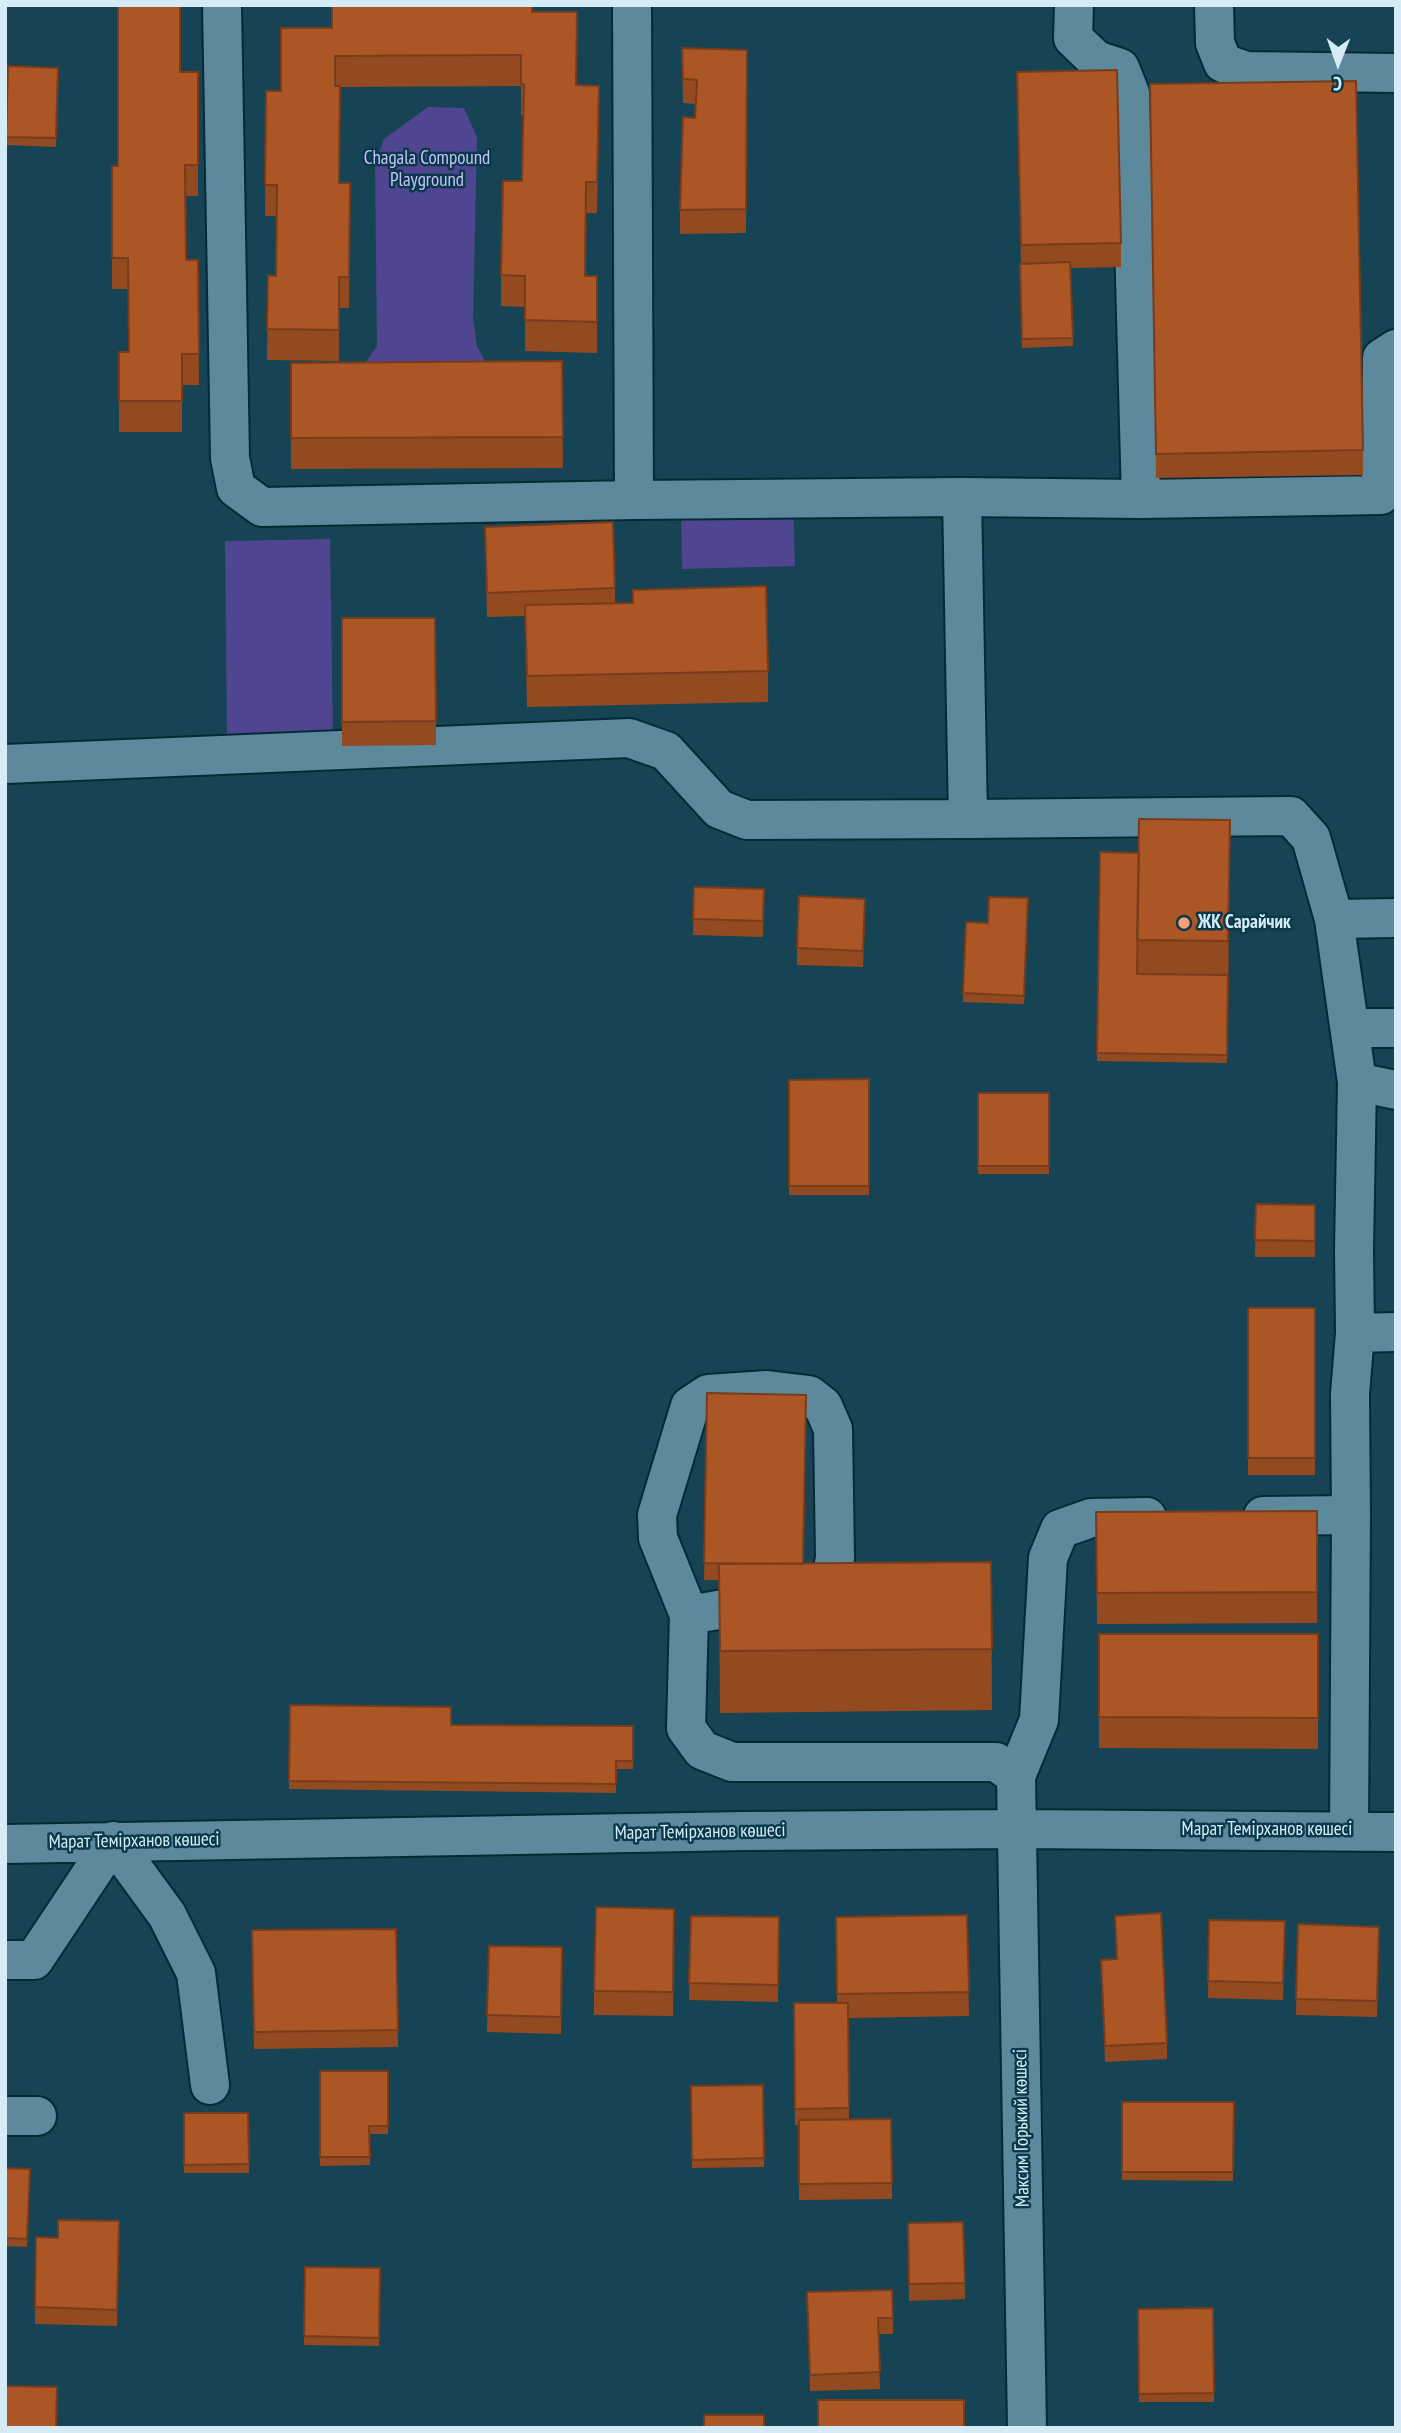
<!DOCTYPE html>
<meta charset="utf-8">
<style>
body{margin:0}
#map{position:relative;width:1401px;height:2433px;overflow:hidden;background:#164455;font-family:"PT Sans Narrow",sans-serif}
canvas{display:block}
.frame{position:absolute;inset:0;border:7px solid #d5ecf7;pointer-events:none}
.north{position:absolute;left:1303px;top:28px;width:70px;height:70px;-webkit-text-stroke:5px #09394a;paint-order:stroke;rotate:181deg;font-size:19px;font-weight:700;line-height:28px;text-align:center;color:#d5ecf7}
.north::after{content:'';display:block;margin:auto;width:24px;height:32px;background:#d5ecf7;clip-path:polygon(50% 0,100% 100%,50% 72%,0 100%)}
</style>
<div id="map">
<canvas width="1401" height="2433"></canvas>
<div class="frame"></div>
<div class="north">С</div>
</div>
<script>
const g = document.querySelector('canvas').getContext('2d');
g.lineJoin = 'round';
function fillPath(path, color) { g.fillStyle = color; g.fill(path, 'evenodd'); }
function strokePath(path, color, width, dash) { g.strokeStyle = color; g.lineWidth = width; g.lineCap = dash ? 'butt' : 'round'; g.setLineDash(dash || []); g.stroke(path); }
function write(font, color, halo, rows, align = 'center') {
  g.font = font + ' "PT Sans Narrow",sans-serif'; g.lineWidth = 5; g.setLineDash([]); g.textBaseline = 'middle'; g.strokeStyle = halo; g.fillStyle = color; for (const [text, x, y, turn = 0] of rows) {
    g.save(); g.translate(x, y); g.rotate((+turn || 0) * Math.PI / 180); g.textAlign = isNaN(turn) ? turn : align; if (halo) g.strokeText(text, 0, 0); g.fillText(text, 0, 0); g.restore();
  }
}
fillPath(new Path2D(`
 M 428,107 L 464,108 L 477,137 L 473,318 L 477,346 L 486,363 L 366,362 L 377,346 L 375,163 L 384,139 Z
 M 793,503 L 795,566 L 682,569 L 681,506 Z
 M 330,539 L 333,739 L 227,741 L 225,541 Z`), '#504590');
const minor = new Path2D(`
 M 222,5 L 230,458 L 236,488 L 262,507 L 634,500 L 632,5
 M 1214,5 L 1215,43 L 1223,63 L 1246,71 L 1396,73
 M 962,497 L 1141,499 L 1130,93 L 1120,68 L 1096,60 L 1073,38 L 1074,5
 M 1141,499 L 1381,495 L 1382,358 L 1396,349
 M 634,500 L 962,497 L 968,819 L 1291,816 L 1311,838 L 1334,919 L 1357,1082 L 1354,1250 L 1355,1333 L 1350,1394 L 1351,1515 L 1263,1516
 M 5,764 L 629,738 L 666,751 L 719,809 L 747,820 L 968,819
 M 1334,919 L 1396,918
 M 1350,1028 L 1396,1028
 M 1357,1082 L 1396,1090
 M 1355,1333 L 1396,1332
 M 689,1615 L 816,1593 L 831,1579 L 835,1558 L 833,1429 L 823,1406 L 809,1395 L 767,1390 L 708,1394 L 690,1406 L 657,1515 L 658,1538 L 689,1615 L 686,1728 L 702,1750 L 732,1762 L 996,1762 L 1016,1776
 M 1349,1831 L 1351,1515
 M 5,1844 L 745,1831 L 1017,1829 L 1396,1832
 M 5,1960 L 34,1960 L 113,1841 L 167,1915 L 196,1973 L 210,2085
 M 5,2116 L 37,2116
 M 1027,2428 L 1016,1776 L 1039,1720 L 1048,1558 L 1060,1529 L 1091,1518 L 1147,1517`);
strokePath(minor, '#062936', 42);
strokePath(minor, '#5c899c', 38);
fillPath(new Path2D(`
 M 532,12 L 576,85 L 599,117 L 597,213 L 586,213 L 585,276 L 597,276 L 597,353 L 525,351 L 525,307 L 501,306 L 501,275 L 522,181 L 524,115 L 521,115 L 521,86 L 340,87 L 340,183 L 350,183 L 349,308 L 339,308 L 339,361 L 267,360 L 268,275 L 276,276 L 277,216 L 265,216 L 266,91 L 281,91 L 332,28 Z
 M 682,48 L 747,50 L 746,233 L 680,234 L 680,210 L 695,118 L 696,104 L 683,103 Z
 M 8,66 L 58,68 L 56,147 L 6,145 Z
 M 180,72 L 198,165 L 198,196 L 185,196 L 186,260 L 198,260 L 199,385 L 182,385 L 182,432 L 119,432 L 119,352 L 128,352 L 128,289 L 112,289 L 112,166 L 118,166 Z
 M 1017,96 L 1121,243 L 1121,267 L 1070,268 L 1073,346 L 1022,348 L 1020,272 L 1021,263 Z
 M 1150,109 L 1363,450 L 1363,475 L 1156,478 Z
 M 562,361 L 563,468 L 291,469 L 291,363 Z
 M 485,527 L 615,588 L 615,603 L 768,671 L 768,702 L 527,707 L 525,616 L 487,617 Z
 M 342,618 L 435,618 L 436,745 L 342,746 Z
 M 1100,852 L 1230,863 L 1227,1063 L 1097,1061 Z
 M 694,887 L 764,889 L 763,937 L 693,935 Z
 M 1028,898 L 1024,1004 L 963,1002 L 966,922 L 988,923 Z
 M 865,916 L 863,967 L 797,965 L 797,948 Z
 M 869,1079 L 869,1195 L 789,1195 L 789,1080 Z
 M 978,1093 L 1049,1093 L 1049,1174 L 978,1174 Z
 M 1256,1204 L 1315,1205 L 1315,1257 L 1255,1257 Z
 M 1248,1308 L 1315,1308 L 1315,1475 L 1248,1475 Z
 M 707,1393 L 803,1564 L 991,1562 L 992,1710 L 720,1713 L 719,1580 L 704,1580 Z
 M 1317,1511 L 1317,1623 L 1097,1624 L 1096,1512 Z
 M 1099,1634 L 1318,1634 L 1318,1749 L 1099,1748 Z
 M 290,1705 L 451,1725 L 633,1726 L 633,1769 L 616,1769 L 616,1793 L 289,1789 Z
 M 674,1909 L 673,2016 L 594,2015 L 594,1991 Z
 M 967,1915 L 969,2016 L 848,2018 L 849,2119 L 891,2119 L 892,2199 L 799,2200 L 799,2125 L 795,2125 L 794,2003 L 837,2003 L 836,1917 Z
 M 691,1916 L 779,1917 L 778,2002 L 689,2000 Z
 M 1115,1916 L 1167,2043 L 1167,2059 L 1105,2062 L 1101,1960 L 1116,1959 Z
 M 1209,1920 L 1285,1921 L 1283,2000 L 1208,1998 Z
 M 1298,1924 L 1379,1927 L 1377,2017 L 1296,2015 Z
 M 396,1929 L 398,2047 L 254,2049 L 252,1930 Z
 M 489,1946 L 562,1947 L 561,2034 L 487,2032 Z
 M 320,2071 L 388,2071 L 388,2134 L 370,2134 L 370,2165 L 320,2166 Z
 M 763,2085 L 764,2167 L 692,2168 L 691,2087 Z
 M 1122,2102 L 1234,2102 L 1233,2181 L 1122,2180 Z
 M 184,2113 L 248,2113 L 249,2173 L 184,2173 Z
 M 5,2168 L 30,2178 L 27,2247 L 5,2246 Z
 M 119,2221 L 117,2326 L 35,2324 L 36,2237 L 58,2238 Z
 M 963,2222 L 965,2299 L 909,2301 L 908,2223 Z
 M 305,2267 L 380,2268 L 379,2346 L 304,2345 Z
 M 807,2292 L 893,2318 L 893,2334 L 878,2334 L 880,2389 L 810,2391 Z
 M 1213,2308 L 1214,2402 L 1139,2402 L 1138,2309 Z`), '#944a20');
fillPath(new Path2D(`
 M 1230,820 L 1230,863 L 1227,1063 L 1228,941 Z`), '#783c1a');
const building = new Path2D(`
 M 118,5 L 180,5 L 180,72 L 198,72 L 198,165 L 185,165 L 186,260 L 198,260 L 199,354 L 182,354 L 182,401 L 119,401 L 119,352 L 129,352 L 128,258 L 112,258 L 112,166 L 118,166 Z
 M 332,5 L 532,5 L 532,12 L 577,12 L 576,85 L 599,86 L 597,182 L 586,182 L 585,276 L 597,276 L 597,322 L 525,320 L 525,276 L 501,275 L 503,181 L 522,181 L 524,84 L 521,84 L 521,55 L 335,56 L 335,86 L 340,86 L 339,183 L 350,183 L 349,277 L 339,277 L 339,330 L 267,329 L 268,275 L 276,276 L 277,185 L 265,185 L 266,91 L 281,91 L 281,28 L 332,28 Z
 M 682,48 L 747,50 L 746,209 L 680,210 L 683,117 L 695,118 L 697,80 L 683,79 Z
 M 8,66 L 58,68 L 56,138 L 6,137 Z
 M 1117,70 L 1121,243 L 1021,245 L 1017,72 Z
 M 1356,81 L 1363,450 L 1156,454 L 1150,84 Z
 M 1070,262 L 1073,338 L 1022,339 L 1020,264 Z
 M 562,361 L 563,437 L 291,438 L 291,363 Z
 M 613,522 L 615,588 L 487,593 L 485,527 Z
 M 766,586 L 768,671 L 527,676 L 525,605 L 633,603 L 633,590 Z
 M 342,618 L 435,618 L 436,721 L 342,722 Z
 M 1139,819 L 1230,820 L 1228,941 L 1137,940 Z
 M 1100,852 L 1139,853 L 1137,974 L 1228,975 L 1227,1055 L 1097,1053 Z
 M 694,887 L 764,889 L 763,921 L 693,919 Z
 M 799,896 L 865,899 L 863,951 L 797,948 Z
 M 989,897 L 1028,898 L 1024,996 L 963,993 L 966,922 L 988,923 Z
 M 869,1079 L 869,1186 L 789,1186 L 789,1080 Z
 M 978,1093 L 1049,1093 L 1049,1166 L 978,1166 Z
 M 1256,1204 L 1315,1205 L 1315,1241 L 1255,1240 Z
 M 1248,1308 L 1315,1308 L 1315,1458 L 1248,1458 Z
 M 707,1393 L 806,1395 L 803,1564 L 704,1563 Z
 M 1317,1511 L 1317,1592 L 1097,1593 L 1096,1512 Z
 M 991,1562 L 992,1649 L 720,1651 L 719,1564 Z
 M 1099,1634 L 1318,1634 L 1318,1718 L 1099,1717 Z
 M 290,1705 L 451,1707 L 451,1725 L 633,1726 L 633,1761 L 616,1761 L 616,1784 L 289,1781 Z
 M 596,1907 L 674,1909 L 673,1992 L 594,1991 Z
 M 1161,1913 L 1167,2043 L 1105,2046 L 1101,1960 L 1117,1959 L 1115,1916 Z
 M 967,1915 L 969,1992 L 837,1994 L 836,1917 Z
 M 691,1916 L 779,1917 L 778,1985 L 689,1983 Z
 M 1209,1920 L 1285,1921 L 1283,1983 L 1208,1981 Z
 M 1298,1924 L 1379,1927 L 1377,2001 L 1296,1999 Z
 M 396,1929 L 398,2030 L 254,2032 L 252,1930 Z
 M 489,1946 L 562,1947 L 561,2017 L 487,2015 Z
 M 794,2003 L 848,2003 L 849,2108 L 795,2109 Z
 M 320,2071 L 388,2071 L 388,2126 L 369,2126 L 370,2157 L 320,2157 Z
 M 763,2085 L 764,2158 L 692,2160 L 691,2086 Z
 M 1122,2102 L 1234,2102 L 1233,2172 L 1122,2172 Z
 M 184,2113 L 248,2113 L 249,2164 L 184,2165 Z
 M 891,2119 L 892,2183 L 799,2184 L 799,2120 Z
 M 5,2168 L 30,2169 L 27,2239 L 5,2238 Z
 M 58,2220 L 119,2221 L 117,2310 L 35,2307 L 36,2237 L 58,2238 Z
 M 963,2222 L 965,2283 L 909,2284 L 908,2223 Z
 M 305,2267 L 380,2268 L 379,2338 L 304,2336 Z
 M 892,2290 L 893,2318 L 878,2318 L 880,2372 L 810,2375 L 807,2292 Z
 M 1213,2308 L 1214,2393 L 1139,2394 L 1138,2309 Z
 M 5,2386 L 57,2387 L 56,2428 L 5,2428 Z
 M 818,2400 L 964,2400 L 964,2428 L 818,2428 Z
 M 704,2415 L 764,2415 L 764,2428 L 704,2428 Z`);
fillPath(building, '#ac5625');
strokePath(building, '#783c1a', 2);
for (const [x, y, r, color] of [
 [1184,923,7,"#f1a27b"]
]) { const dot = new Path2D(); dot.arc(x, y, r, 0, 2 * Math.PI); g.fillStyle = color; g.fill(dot); strokePath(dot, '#09394a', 2.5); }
write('19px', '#c6c3fa', '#09394a', [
 ["Chagala Compound",427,159],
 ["Playground",427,181]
]);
write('bold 19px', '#d5ecf7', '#09394a', [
 ["ЖК Сарайчик",1198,923]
], 'left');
write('19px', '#d5ecf7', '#09394a', [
 ["Марат Темірханов көшесі",1267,1830],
 ["Марат Темірханов көшесі",700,1832,-1],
 ["Марат Темірханов көшесі",134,1841,-1],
 ["Максим Горький көшесі",1022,2128,-91]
]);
</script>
